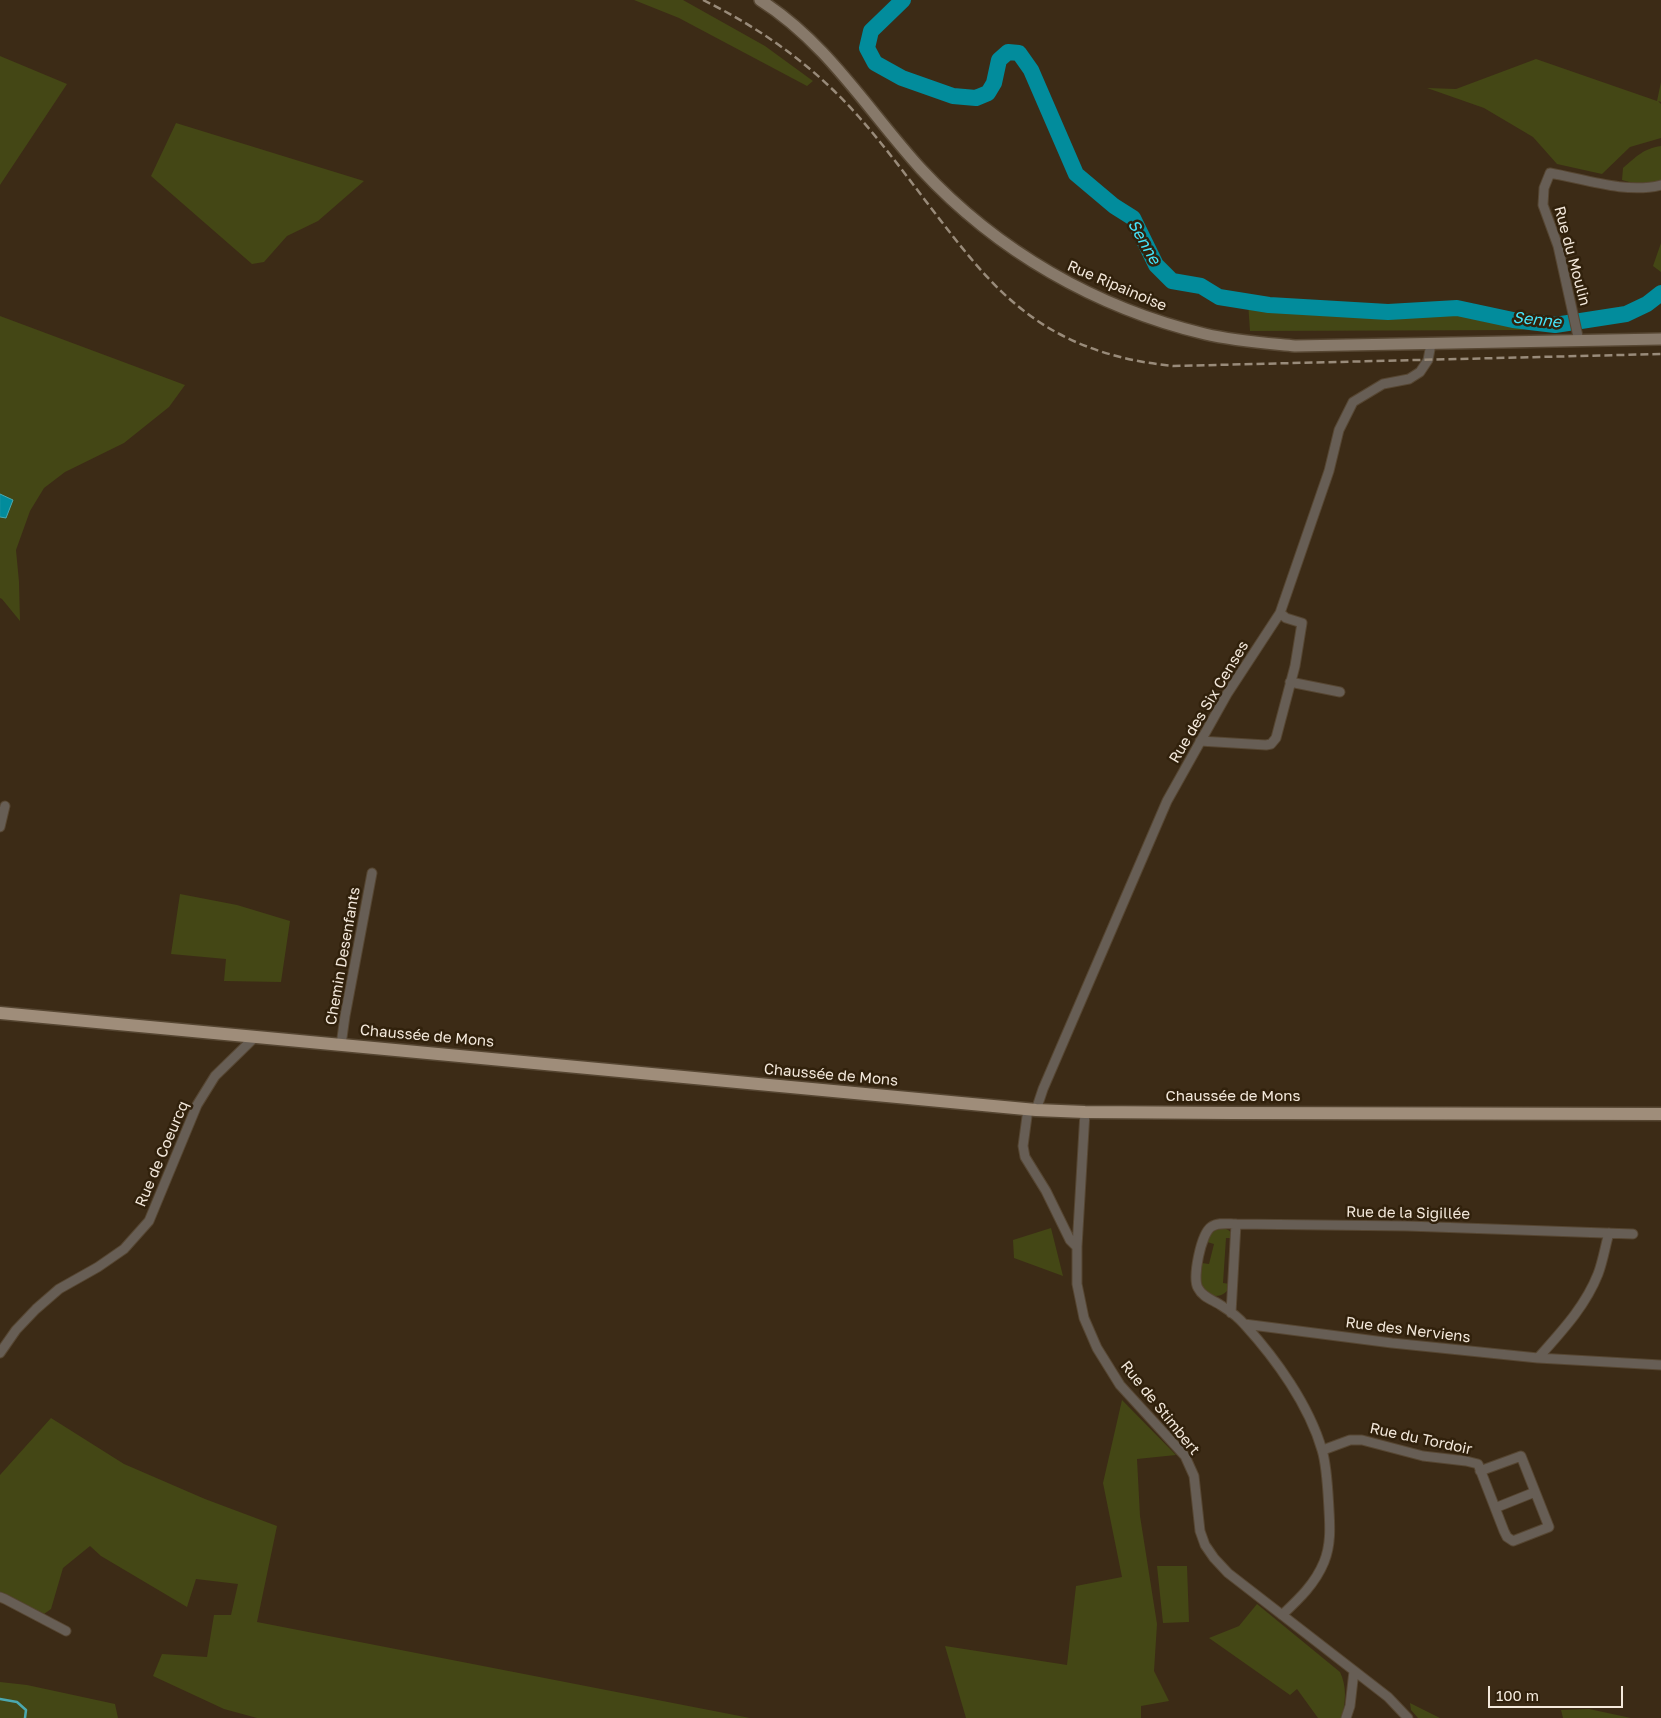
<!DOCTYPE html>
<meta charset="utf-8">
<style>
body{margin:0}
#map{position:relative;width:1661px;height:1718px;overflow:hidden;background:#3c2b16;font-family:"Golos Text",sans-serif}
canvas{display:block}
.scale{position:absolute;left:1488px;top:1686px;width:135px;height:22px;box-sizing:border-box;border:2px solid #f4e9dc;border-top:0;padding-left:6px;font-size:15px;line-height:18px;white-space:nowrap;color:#f4e9dc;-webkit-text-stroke:4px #31210c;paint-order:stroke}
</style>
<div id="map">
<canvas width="1661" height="1718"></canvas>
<div class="scale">100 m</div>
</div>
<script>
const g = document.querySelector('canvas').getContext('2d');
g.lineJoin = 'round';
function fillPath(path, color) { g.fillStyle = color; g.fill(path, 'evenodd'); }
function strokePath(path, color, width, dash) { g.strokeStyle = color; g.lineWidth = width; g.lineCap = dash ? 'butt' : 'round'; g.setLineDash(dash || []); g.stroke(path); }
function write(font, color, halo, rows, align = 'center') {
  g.font = font + ' "Golos Text",sans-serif'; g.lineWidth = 5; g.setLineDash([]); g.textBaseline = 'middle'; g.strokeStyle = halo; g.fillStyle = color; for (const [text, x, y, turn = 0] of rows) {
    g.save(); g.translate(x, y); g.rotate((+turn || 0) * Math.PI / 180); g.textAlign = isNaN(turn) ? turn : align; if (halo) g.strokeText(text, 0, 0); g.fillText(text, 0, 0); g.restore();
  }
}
fillPath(new Path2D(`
 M 634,0 L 683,0 L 765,46 L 813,81 L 807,86 L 679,18 Z
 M 0,56 L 67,84 L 0,185 Z
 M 1536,59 L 1657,101 L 1661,82 L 1661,102 L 1658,101 L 1661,104 L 1661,138 L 1630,147 L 1602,174 L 1557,164 L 1533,137 L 1484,108 L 1427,88 L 1456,89 Z
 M 176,123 L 364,181 L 318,221 L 287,236 L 264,262 L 252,264 L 151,176 Z
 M 1661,146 L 1661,182 L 1636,184 L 1622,180 L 1623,168 C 1637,156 1643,149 1661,146 Z
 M 1661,243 L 1661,272 L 1653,266 Z
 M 1248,302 L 1455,312 L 1525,330 L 1250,331 Z
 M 0,316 L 185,385 L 169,407 L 124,443 L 65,472 L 44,488 L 30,511 L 16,550 L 19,582 L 20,621 L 2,599 L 0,598 Z
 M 180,894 L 237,905 L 290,921 L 281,982 L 224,981 L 226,959 L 171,954 Z
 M 1051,1228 L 1063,1276 L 1014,1258 L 1013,1240 Z
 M 1218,1228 C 1226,1228 1231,1229 1233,1238 L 1226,1238 L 1223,1283 L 1230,1284 C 1227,1300 1205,1300 1200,1284 C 1198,1278 1200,1269 1202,1263 L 1209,1264 L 1214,1244 L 1207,1242 L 1211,1232 Z
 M 1122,1400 L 1176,1455 L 1137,1459 L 1140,1516 L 1157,1624 L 1154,1671 L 1169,1701 L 1141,1706 L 1141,1718 L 966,1718 L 945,1646 L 1067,1665 L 1076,1586 L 1122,1577 L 1103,1483 Z
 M 51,1418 L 124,1464 L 205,1499 L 277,1526 L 257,1622 L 750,1718 L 257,1718 L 224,1709 L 153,1676 L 162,1654 L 207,1657 L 214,1615 L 231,1615 L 238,1584 L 196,1579 L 187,1607 L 101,1556 L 90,1546 L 63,1568 L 51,1609 L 44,1614 L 0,1592 L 0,1475 Z
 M 1157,1566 L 1187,1566 L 1189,1622 L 1163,1623 Z
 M 1257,1604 L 1340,1672 C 1347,1686 1346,1704 1341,1718 L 1318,1718 L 1297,1689 L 1290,1695 L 1209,1638 L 1239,1626 Z
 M 0,1682 L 27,1685 L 115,1704 L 118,1718 L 0,1718 Z
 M 1410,1703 L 1440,1718 L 1418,1718 L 1411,1710 Z
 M 1589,1709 L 1631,1718 L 1563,1718 L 1561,1710 Z`), '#444715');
const water = new Path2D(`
 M 0,494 L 13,500 L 6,518 L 0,517 Z`);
fillPath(water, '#028c9c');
strokePath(water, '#4ba8af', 1);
strokePath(new Path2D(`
 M 0,1699 L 17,1702 L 26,1710 L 25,1718`), '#4ba8af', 2.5);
strokePath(new Path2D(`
 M 903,0 L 871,31 L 867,48 L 875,63 L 902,78 L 953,96 L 976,98 L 988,93 L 994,83 L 999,60 L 1008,52 L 1019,53 L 1031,70 L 1076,174 L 1114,206 L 1133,218 L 1156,265 L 1172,281 L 1201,286 L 1219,297 L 1269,305 L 1388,312 L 1457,308 L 1513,320 L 1555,325 L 1626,314 L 1647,304 L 1661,293`), '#028c9c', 16);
const street = new Path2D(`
 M 1579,341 L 1558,246 L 1543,205 L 1544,188 L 1550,173 C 1584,179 1626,194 1661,185
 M 1290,682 L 1340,692
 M 1200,741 L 1266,745 L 1271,744 L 1276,738 L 1295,666 L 1302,623 L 1286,618 L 1280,613
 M 0,827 L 5,806
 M 341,1045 L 345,1016 L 372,873
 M 1028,1109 L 1023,1146 L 1025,1157 L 1046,1191 L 1070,1240 L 1077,1247
 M 1036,1110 L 1043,1089 L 1167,801 L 1227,694 L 1280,613 L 1329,471 L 1339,430 L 1353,402 L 1383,384 L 1409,379 L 1420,372 L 1428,360 L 1431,344
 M 1085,1112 L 1077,1247 L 1077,1284 L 1084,1318 L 1097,1348 L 1120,1385 L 1185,1456 L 1194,1476 L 1200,1531 L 1205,1545 L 1214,1558 L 1228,1573 L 1388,1697 L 1408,1718
 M 1231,1313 L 1236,1224
 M 1244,1324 L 1392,1343 L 1538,1358 L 1661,1365
 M 0,1353 L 16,1330 L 36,1309 L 59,1289 L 98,1267 L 124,1249 L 149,1221 L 197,1105 L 215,1076 L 255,1037
 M 1538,1358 C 1561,1332 1585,1307 1598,1274 C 1603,1261 1605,1247 1609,1233
 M 1323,1450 L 1350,1440 L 1362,1440 L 1423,1456 L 1466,1461 L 1478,1464 L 1504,1531 L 1507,1537 L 1513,1541 L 1549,1527 L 1521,1456 L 1480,1471
 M 1495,1508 L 1535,1492
 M 0,1597 L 5,1599 L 66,1631
 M 1282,1615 C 1299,1599 1315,1584 1324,1562 C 1331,1545 1330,1527 1329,1510 C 1328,1493 1327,1466 1322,1450 C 1309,1405 1276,1359 1245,1325 C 1239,1318 1230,1311 1222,1306 C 1214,1300 1203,1298 1198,1288 C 1192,1278 1201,1234 1211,1227 C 1218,1222 1228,1224 1236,1224 L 1407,1226 L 1633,1234
 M 1346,1718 L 1350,1706 L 1354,1671`);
const secondary = new Path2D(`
 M 760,0 C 827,42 869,112 921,169 C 997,251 1096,308 1205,334 C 1235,341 1265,343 1295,346 L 1661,339`);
const primary = new Path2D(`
 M 0,1013 L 1036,1110 L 1085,1112 L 1231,1113 L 1661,1114`);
strokePath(street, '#564632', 11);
strokePath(secondary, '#564632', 14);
strokePath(primary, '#564632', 15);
strokePath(street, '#675e55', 9);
strokePath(secondary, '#87796a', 11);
strokePath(primary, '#9f8d7a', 12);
strokePath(new Path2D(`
 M 703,0 C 762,29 815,67 859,117 C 888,150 914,186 941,221 C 969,257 997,293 1035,319 C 1076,348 1124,361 1173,366 L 1661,354`), '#998b7a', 2.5, [8, 4]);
write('15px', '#f4e9dc', '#31210c', [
 ["Rue du Moulin",1572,256,75],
 ["Rue Ripainoise",1117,286,23],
 ["Rue des Six Censes",1209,702,-59],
 ["Chemin Desenfants",343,956,-80],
 ["Chaussée de Mons",427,1036,5],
 ["Chaussée de Mons",831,1075,5],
 ["Chaussée de Mons",1233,1096],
 ["Rue de Coeurcq",162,1154,-67],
 ["Rue de la Sigillée",1408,1213,1],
 ["Rue des Nerviens",1408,1330,7],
 ["Rue de Stimbert",1160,1408,51],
 ["Rue du Tordoir",1421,1439,12]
]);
write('italic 16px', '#46e5fb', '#31210c', [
 ["Senne",1144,242,60],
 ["Senne",1537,320,6]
]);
</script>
